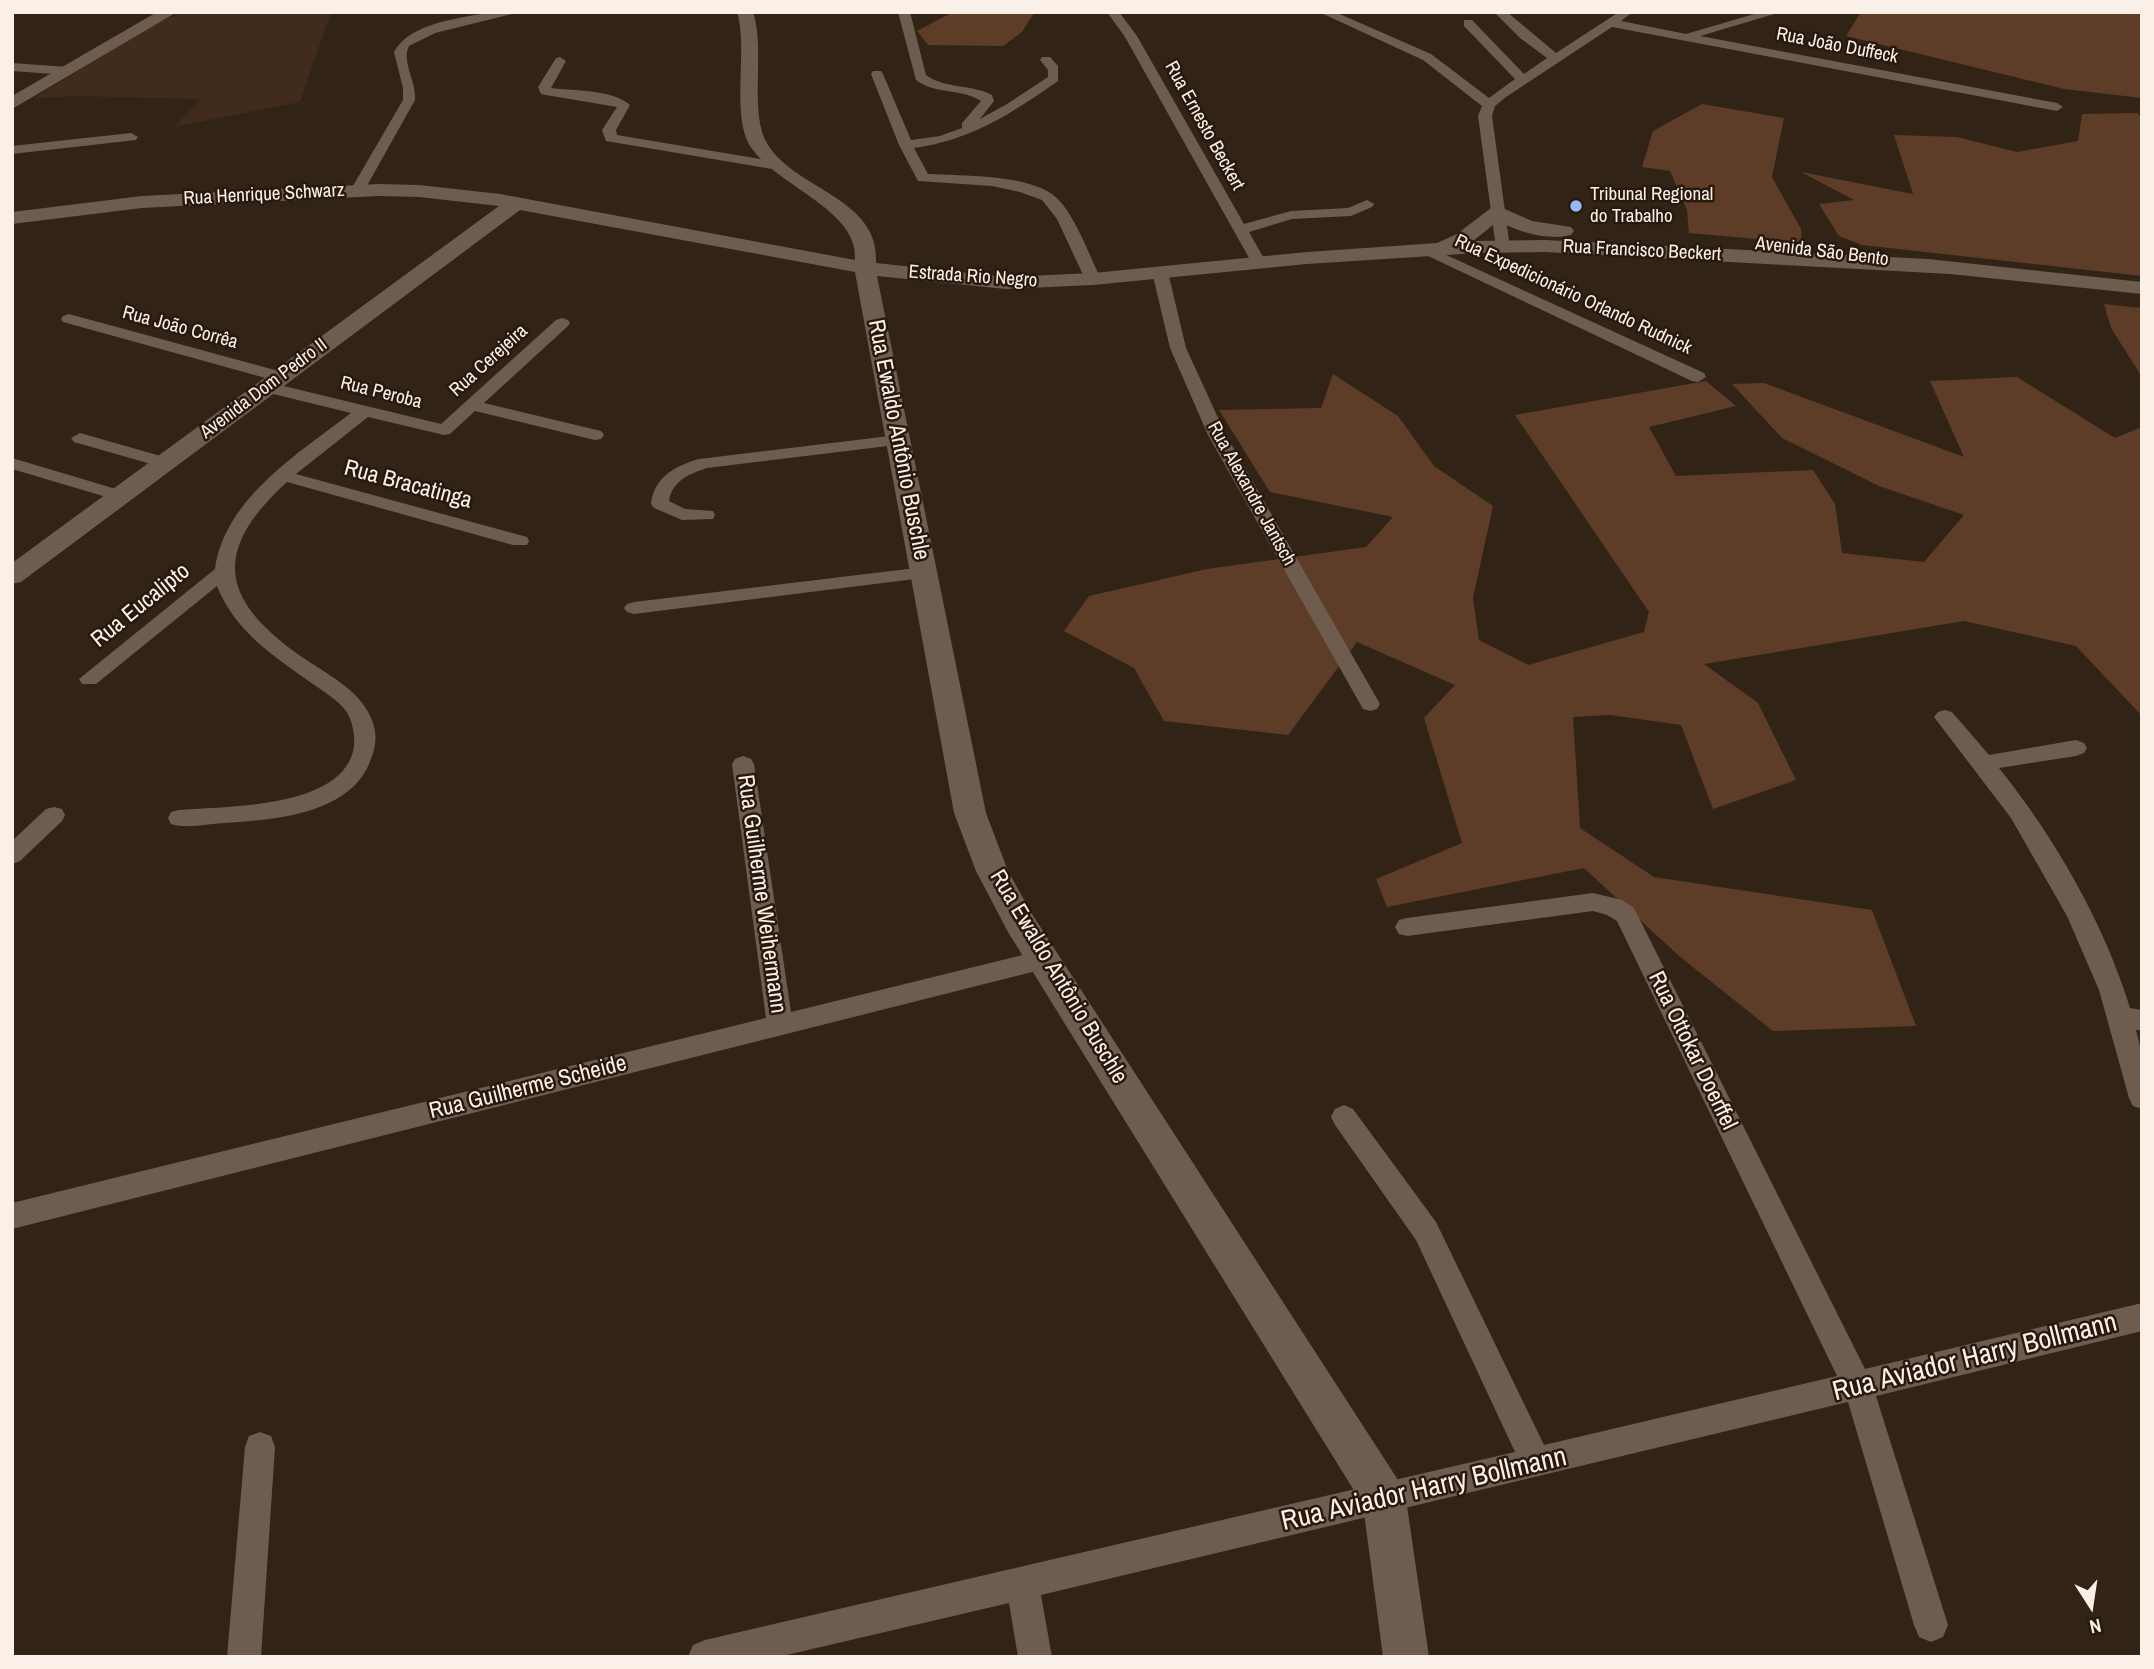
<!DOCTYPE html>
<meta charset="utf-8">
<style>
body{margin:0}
#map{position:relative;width:2154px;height:1669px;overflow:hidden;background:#322317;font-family:"Archivo Narrow",sans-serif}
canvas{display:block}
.frame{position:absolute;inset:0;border:14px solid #fbf0e8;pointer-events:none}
.north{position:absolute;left:2056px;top:1571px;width:70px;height:70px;-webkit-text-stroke:5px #28190e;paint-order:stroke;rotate:168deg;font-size:19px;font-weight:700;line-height:28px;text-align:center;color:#fbf0e8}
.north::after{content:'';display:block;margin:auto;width:24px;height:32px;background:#fbf0e8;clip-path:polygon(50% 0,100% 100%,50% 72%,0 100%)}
</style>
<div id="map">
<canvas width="2154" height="1669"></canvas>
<div class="frame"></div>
<div class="north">N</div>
</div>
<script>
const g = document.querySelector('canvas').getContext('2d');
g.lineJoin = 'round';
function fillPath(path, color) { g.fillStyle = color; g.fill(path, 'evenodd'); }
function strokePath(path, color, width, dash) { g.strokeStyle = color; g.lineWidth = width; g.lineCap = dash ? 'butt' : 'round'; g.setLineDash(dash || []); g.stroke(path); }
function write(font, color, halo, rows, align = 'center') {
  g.font = font + ' "Archivo Narrow",sans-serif'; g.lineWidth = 5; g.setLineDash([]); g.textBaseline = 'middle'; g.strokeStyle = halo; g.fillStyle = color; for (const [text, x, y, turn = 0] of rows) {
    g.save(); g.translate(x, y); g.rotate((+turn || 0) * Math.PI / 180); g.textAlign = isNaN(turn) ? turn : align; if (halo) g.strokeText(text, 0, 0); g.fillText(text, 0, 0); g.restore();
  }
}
fillPath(new Path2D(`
 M 181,12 L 354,12 L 330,15 L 300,102 L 174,127 L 202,99 L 77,96 L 34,98 L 147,28 Z`), '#402b1c');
fillPath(new Path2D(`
 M 953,12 L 1030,12 L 1034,13 L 1022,32 L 1003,46 L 928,45 L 917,31 Z
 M 1861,12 L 2142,12 L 2142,98 L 2064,89 L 1846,36 Z
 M 1702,104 L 1784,118 L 1772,177 L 1801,229 L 1802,243 L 1689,233 L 1687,210 L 1670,171 L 1642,167 L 1653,131 Z
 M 2137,113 L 2142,118 L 2142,276 L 1862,245 L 1839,236 L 1819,204 L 1854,200 L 1801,172 L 1913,194 L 1894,135 L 1957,137 L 2017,152 L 2078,141 L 2082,114 Z
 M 2104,304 L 2142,308 L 2142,377 L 2111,328 Z
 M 1333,374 L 1398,416 L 1434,466 L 1493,506 L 1473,598 L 1479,640 L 1528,665 L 1644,632 L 1649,612 L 1515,415 L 1706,381 L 1736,406 L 1649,427 L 1676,476 L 1813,470 L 1835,504 L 1842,553 L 1924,562 L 1964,515 L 1879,486 L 1782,438 L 1732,384 L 1764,383 L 1964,457 L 1930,381 L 2017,377 L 2115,438 L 2142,427 L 2142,716 L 2076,646 L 1964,621 L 1704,664 L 1758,703 L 1796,780 L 1713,809 L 1681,725 L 1610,715 L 1573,717 L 1580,828 L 1654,877 L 1872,910 L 1916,1026 L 1773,1031 L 1679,956 L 1584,868 L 1387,907 L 1376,879 L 1462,843 L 1424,718 L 1455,685 L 1357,642 L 1288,735 L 1164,721 L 1134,668 L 1064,631 L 1089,596 L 1207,569 L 1366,547 L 1393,517 L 1270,492 L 1219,410 L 1321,408 Z`), '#5d3d27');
fillPath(new Path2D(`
 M 492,12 L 520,12 L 435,33 L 409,46 C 401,62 417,82 415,100 L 364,191 L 362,194 L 352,194 L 350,191 L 403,100 L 403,88 L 394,52 C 410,22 462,18 492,12 Z
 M 898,12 L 910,12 L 926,75 C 945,89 971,84 992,95 L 994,101 L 980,119 L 1007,104 L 1048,77 L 1048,70 L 1040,60 L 1042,57 L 1050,57 L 1058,66 L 1058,81 C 1012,113 972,140 914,148 L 928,174 C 962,176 1023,174 1052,194 C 1073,209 1089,255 1101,279 L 1098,282 L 1088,282 L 1085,279 L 1057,219 L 1042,200 L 1020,192 L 992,186 L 918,181 L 899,145 L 871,74 L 873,71 L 881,71 L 883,74 L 911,140 L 940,136 L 962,128 L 962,123 L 981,101 C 961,88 936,95 916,80 Z
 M 1107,12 L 1119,12 L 1137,36 L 1244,224 L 1291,211 L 1348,208 L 1367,200 L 1374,204 L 1372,207 L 1351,216 L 1292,219 L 1249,232 L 1266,262 L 1263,265 L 1253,265 L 1125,37 Z
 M 1319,12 L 1335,12 L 1431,54 L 1489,98 L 1515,79 L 1464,26 L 1464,20 L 1472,20 L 1524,74 L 1547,58 L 1520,38 L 1494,12 L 1507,12 L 1556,53 L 1619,12 L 1630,14 L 1621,21 L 1686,34 L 1761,12 L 1781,12 L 1700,36 L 2057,103 L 2063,107 L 2057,111 L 1612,27 L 1506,97 L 1495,106 L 1492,116 L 1510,248 L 1503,252 L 1496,248 L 1478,116 L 1482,106 L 1423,60 Z
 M 560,57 L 566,61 L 551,88 C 574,91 612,89 630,105 L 616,130 L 617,135 L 778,162 L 785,166 L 778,170 L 606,141 L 602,130 L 617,107 L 546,95 L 541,94 L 538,87 L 556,58 Z
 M 12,63 L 68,67 L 74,71 L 68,75 L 12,71 Z
 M 131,133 L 138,137 L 136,140 L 12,154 L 12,146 Z
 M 1431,248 L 1704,373 L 1706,377 L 1698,382 L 1692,381 L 1426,255 L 1424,252 L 1426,249 Z
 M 1160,267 L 1168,272 L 1186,348 L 1226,435 L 1380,704 L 1377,709 L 1370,711 L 1363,709 L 1208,435 L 1170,348 L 1152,272 Z
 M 69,314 L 286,373 L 288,377 L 280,382 L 63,322 L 61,319 L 63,316 Z
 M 562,318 L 568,320 L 570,323 L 568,326 L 484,403 L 601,431 L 604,435 L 601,439 L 595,440 L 475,411 L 450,434 L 444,435 L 368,417 L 296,474 L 527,537 L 529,541 L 527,545 L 513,545 L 287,482 C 209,553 222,602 305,659 C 330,676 363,692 373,723 C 378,738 375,750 369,764 C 347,815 272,820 224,823 C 207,824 187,829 171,824 L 168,818 L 171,812 L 179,810 C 226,806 344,809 354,747 C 355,736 353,721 346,711 C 338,700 324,692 313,684 C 275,657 235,632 217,586 L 96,684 L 82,684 L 79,679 L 215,569 C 225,498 299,453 351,413 L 261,391 L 259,387 L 261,383 L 267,382 L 441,424 L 556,320 Z
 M 80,433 L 171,459 L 174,463 L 165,468 L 74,442 L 71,438 Z
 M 898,435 L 904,436 L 907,440 L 904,444 L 707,468 C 689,474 672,481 669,501 L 685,509 L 713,511 L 715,515 L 713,519 L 682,520 L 654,508 L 651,504 C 654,477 675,466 699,459 Z
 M 12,458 L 126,492 L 129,496 L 120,501 L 12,469 Z
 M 924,567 L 931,569 L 934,573 L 931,577 L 634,614 L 627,612 L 624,608 L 627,604 L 634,602 Z
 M 1945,710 L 1952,712 L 1989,755 L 2076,740 L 2084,743 L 2087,748 L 2084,753 L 2076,756 L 1999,768 C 2055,838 2104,923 2130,1008 L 2142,1010 L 2142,1030 L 2136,1030 L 2142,1054 L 2142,1109 L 2133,1106 L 2129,1098 L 2099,990 L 2067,916 L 2011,818 L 1934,717 L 1938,712 Z
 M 743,756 L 751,759 L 754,764 L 791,1012 L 1043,950 L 1052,953 L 1055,960 L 1052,967 L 12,1229 L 12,1203 L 766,1018 L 732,764 L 735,759 Z
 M 54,807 L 62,809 L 65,815 L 62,821 L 20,861 L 12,864 L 12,841 L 46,809 Z
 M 1593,893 L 1622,900 L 1634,908 L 1865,1369 L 2142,1303 L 2142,1331 L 1876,1396 L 1948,1625 L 1943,1637 L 1931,1642 L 1919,1637 L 1914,1625 L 1848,1402 L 1041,1595 L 1052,1657 L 1018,1657 L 1009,1603 L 778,1657 L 688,1657 L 693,1645 L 705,1640 L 1515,1452 L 1416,1240 L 1335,1125 L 1331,1117 L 1335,1109 L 1344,1105 L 1353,1109 L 1436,1222 L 1544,1445 L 1837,1376 L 1617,921 L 1607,915 L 1593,911 L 1407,936 L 1399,934 L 1395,927 L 1399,920 L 1407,918 Z
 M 260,1432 L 271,1436 L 275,1447 L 261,1657 L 227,1657 L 245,1447 L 249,1436 Z`), '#6e5c4f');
fillPath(new Path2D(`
 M 157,12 L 177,12 L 12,109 L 12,96 Z
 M 737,12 L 753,12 C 766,50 748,114 768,145 C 796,190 880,198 876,263 L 1006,277 L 1093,273 L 1307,252 L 1437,243 L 1457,234 L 1491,208 L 1498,206 L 1532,221 L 1571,227 L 1574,231 L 1571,235 C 1549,241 1518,232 1498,221 L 1473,241 L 1545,240 L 1928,259 L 2142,282 L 2142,294 L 1950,274 L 1545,252 L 1478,253 L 1307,264 L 1093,285 L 1006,289 L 877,276 L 986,813 L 1008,871 L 1032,914 L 1400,1483 L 1406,1499 L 1429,1657 L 1383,1657 L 1363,1505 L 1008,932 L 976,871 L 954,813 L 855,272 L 520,210 L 21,582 L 12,584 L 12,563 L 499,206 L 419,197 L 379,196 L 142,208 L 12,224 L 12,212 L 142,196 L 379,184 L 419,185 L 500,194 L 855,260 C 859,211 780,187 753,150 C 729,120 749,50 737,12 Z`), '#6e5c4f');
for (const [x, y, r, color] of [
 [1576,206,7,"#97b6fd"]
]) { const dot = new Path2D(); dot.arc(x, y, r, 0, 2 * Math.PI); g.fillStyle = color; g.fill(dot); strokePath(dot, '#28190e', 2.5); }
write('19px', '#fbf0e8', '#28190e', [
 ["Rua João Duffeck",1837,46,11],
 ["Rua Ernesto Beckert",1204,126,61],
 ["Rua Henrique Schwarz",264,195,-3],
 ["Rua Francisco Beckert",1642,251,3],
 ["Avenida São Bento",1822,252,7],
 ["Estrada Rio Negro",973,277,4],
 ["Rua Expedicionário Orlando Rudnick",1573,295,25],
 ["Rua João Corrêa",180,328,15],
 ["Rua Cerejeira",489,361,-42],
 ["Avenida Dom Pedro II",264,389,-37],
 ["Rua Peroba",381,393,14],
 ["Rua Alexandre Jantsch",1251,494,61]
]);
write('19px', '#fbf0e8', '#28190e', [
 ["Tribunal Regional",1590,195],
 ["do Trabalho",1590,217]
], 'left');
write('23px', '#fbf0e8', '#28190e', [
 ["Rua Ewaldo Antônio Buschle",898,440,79],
 ["Rua Bracatinga",408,485,15],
 ["Rua Eucalipto",141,606,-39],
 ["Rua Guilherme Weihermann",761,894,82],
 ["Rua Ewaldo Antônio Buschle",1058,977,59],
 ["Rua Ottokar Doerffel",1692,1051,64],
 ["Rua Guilherme Scheide",528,1088,-14]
]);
write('28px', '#fbf0e8', '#28190e', [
 ["Rua Aviador Harry Bollmann",1975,1358,-14],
 ["Rua Aviador Harry Bollmann",1424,1490,-13]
]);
</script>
